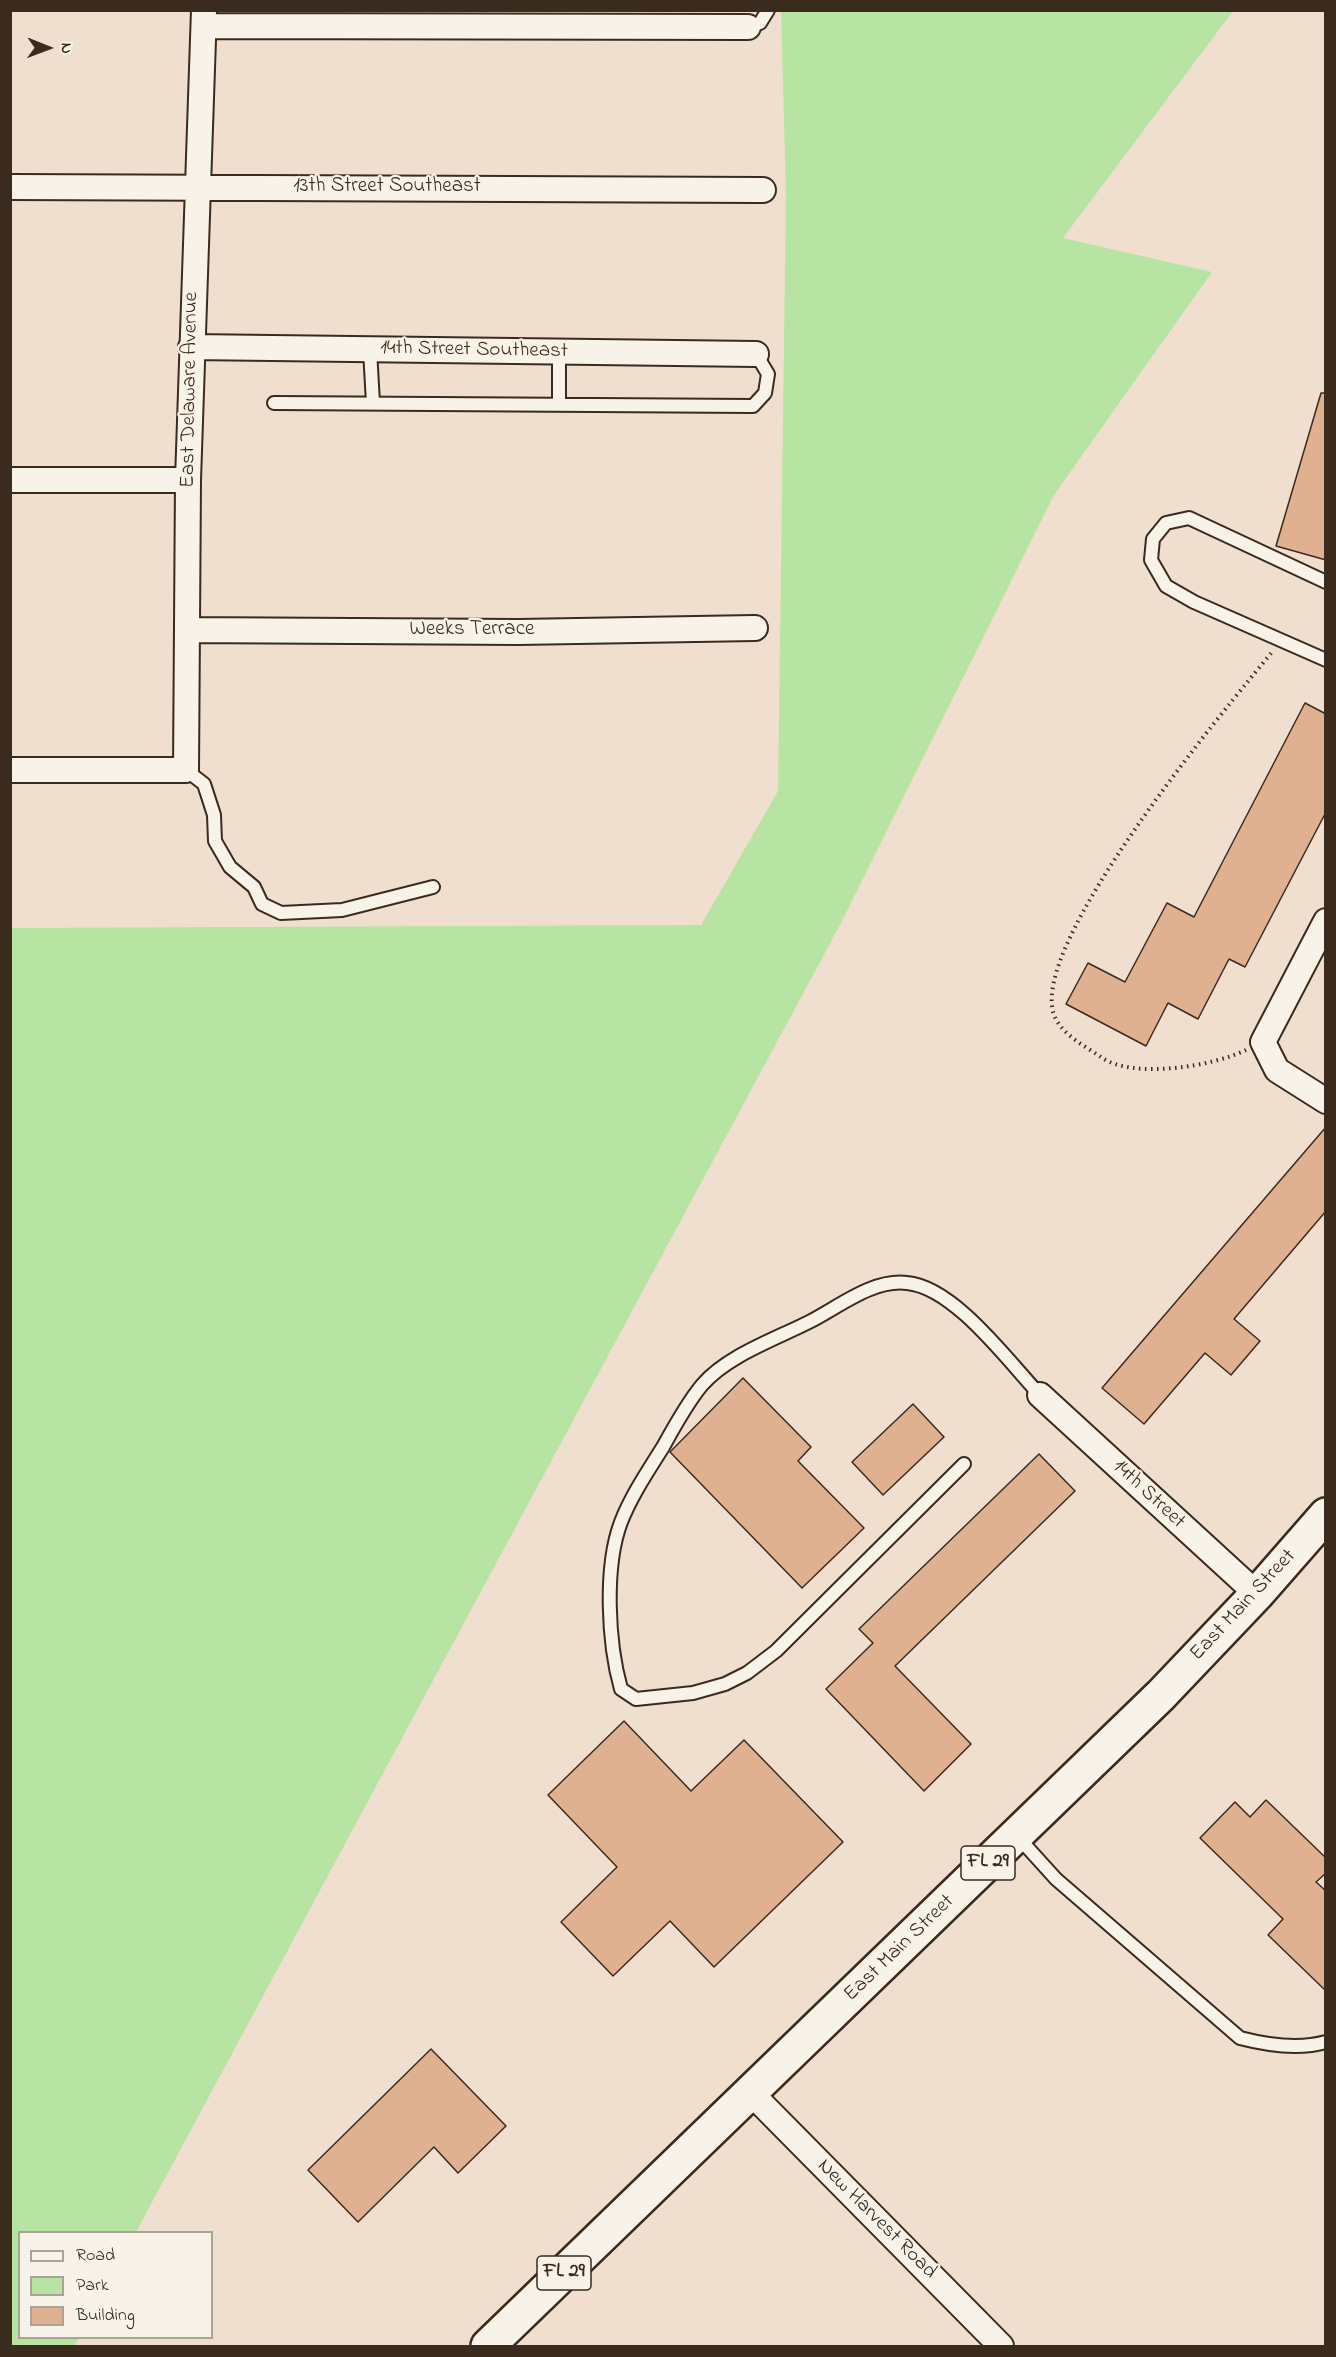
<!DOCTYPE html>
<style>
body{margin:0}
#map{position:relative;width:1336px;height:2357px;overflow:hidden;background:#f0dfce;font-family:"Indie Flower",sans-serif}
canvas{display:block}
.frame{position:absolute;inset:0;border:12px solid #3b2a1e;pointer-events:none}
.legend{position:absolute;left:18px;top:2231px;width:195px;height:108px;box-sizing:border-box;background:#f7f3e8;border:2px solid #aca397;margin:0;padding:8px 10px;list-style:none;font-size:18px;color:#3b2a1e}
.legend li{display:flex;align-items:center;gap:12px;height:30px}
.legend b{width:30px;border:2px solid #aca397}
.north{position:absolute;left:18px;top:18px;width:60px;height:60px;-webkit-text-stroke:4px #f7f3e8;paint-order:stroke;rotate:91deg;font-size:16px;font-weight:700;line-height:24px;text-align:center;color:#3b2a1e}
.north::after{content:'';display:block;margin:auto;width:21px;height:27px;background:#3b2a1e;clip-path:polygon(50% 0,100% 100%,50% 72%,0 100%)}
</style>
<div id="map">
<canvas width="1336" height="2357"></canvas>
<div class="frame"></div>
<ul class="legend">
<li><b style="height:8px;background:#f7f3e8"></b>Road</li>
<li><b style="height:16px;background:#b7e4a2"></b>Park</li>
<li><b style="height:16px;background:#e0b191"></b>Building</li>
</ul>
<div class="north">N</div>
</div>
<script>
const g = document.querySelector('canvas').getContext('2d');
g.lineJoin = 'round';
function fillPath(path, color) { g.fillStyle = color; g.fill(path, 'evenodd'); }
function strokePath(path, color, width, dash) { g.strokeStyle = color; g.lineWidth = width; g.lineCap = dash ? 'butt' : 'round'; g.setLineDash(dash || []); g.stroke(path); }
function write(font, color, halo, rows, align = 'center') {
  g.font = font + ' "Indie Flower",sans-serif'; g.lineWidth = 4.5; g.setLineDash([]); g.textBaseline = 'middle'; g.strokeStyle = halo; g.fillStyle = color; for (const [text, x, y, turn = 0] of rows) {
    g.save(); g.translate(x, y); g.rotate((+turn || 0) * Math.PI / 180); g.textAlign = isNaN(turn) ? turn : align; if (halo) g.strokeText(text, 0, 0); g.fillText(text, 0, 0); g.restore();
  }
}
fillPath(new Path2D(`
 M 781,11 L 1233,11 L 1063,238 L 1212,272 L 1054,495 L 840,925 L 136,2232 L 20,2232 L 20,2338 L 79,2338 L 74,2346 L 11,2346 L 11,928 L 701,925 L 778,791 L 786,194 Z`), '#b7e4a2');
const building = new Path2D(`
 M 1321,393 L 1326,393 L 1326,560 L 1276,546 Z
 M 1305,703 L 1326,714 L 1326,812 L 1245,967 L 1229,959 L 1198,1019 L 1168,1003 L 1146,1046 L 1066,1004 L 1088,963 L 1125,982 L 1167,903 L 1194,917 Z
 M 1326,1127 L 1326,1211 L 1234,1319 L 1260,1341 L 1231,1375 L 1205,1353 L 1144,1424 L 1102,1388 Z
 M 743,1378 L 811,1447 L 798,1461 L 864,1528 L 802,1588 L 670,1452 Z
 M 913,1404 L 944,1437 L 883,1495 L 852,1462 Z
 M 1039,1454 L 1075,1491 L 895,1666 L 971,1744 L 924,1791 L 826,1689 L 873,1643 L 859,1629 Z
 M 624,1721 L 691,1791 L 744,1740 L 843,1842 L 714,1967 L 670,1921 L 613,1976 L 561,1922 L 617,1867 L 548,1795 Z
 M 1266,1800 L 1326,1858 L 1326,1873 L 1316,1882 L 1326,1891 L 1326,1991 L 1268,1935 L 1283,1919 L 1200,1838 L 1235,1802 L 1250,1817 Z
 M 431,2049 L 506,2126 L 458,2173 L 434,2147 L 358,2222 L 308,2170 Z`);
fillPath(building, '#e0b191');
strokePath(building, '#3b2a1e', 1.5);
const lane = new Path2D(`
 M 748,27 L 760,23 L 768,10
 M 370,350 L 373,403
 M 559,352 L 559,404
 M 274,403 L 753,406 L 765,393 L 768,374 L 756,354
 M 1326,582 L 1189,518 L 1166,523 L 1153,539 L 1151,560 L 1166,586 L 1194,602 L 1326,660
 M 186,770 L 204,784 L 214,815 L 215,841 L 230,867 L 254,887 L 262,904 L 281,913 L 342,910 L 433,887
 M 964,1464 L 776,1651 L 747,1673 L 725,1684 L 693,1693 L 636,1699 L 621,1689 C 608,1643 604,1567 621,1522 C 631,1496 648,1471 663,1447 C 674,1427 687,1403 702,1385 C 728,1355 776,1339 811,1321 C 840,1306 873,1279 907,1283 C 954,1287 1008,1361 1040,1395
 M 1017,1836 L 1056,1879 L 1240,2038 C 1267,2045 1298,2050 1326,2042`);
const street = new Path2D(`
 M 205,26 L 748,27
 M 10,187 L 763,190
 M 191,347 L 756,354
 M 10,480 L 188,480
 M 188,630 L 518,632 L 755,628
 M 10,770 L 186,770 L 188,480 L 204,10
 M 1326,921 L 1263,1042 L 1277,1070 L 1326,1101
 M 1040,1395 L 1257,1594
 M 751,2093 L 1001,2346`);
const highway = new Path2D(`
 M 488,2346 L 1161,1695 L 1257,1594 L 1326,1515`);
strokePath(lane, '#3b2a1e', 16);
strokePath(street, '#3b2a1e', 28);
strokePath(highway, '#3b2a1e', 38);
strokePath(new Path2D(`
 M 1246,1050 C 1213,1066 1133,1080 1101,1057 C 1085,1046 1062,1035 1054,1015 C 1028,944 1225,709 1273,651`), '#3b2a1e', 4, [1.5, 4.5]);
strokePath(lane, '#f7f3e8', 12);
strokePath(street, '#f7f3e8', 24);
strokePath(highway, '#f7f3e8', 33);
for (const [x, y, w] of [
 [988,1863,54],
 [564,2273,54]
]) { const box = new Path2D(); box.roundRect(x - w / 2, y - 17, w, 34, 4.5); g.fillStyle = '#f7f3e8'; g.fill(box); strokePath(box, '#3b2a1e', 1.5); }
write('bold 20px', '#3b2a1e', null, [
 ["FL 29",988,1863],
 ["FL 29",564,2273]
]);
write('21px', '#3b2a1e', '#f7f3e8', [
 ["13th Street Southeast",387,188],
 ["14th Street Southeast",474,351,1],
 ["East Delaware Avenue",191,390,-89],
 ["Weeks Terrace",472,631],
 ["14th Street",1148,1495,43],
 ["East Main Street",1244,1606,-47],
 ["East Main Street",900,1949,-44],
 ["New Harvest Road",876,2220,45]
]);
</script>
